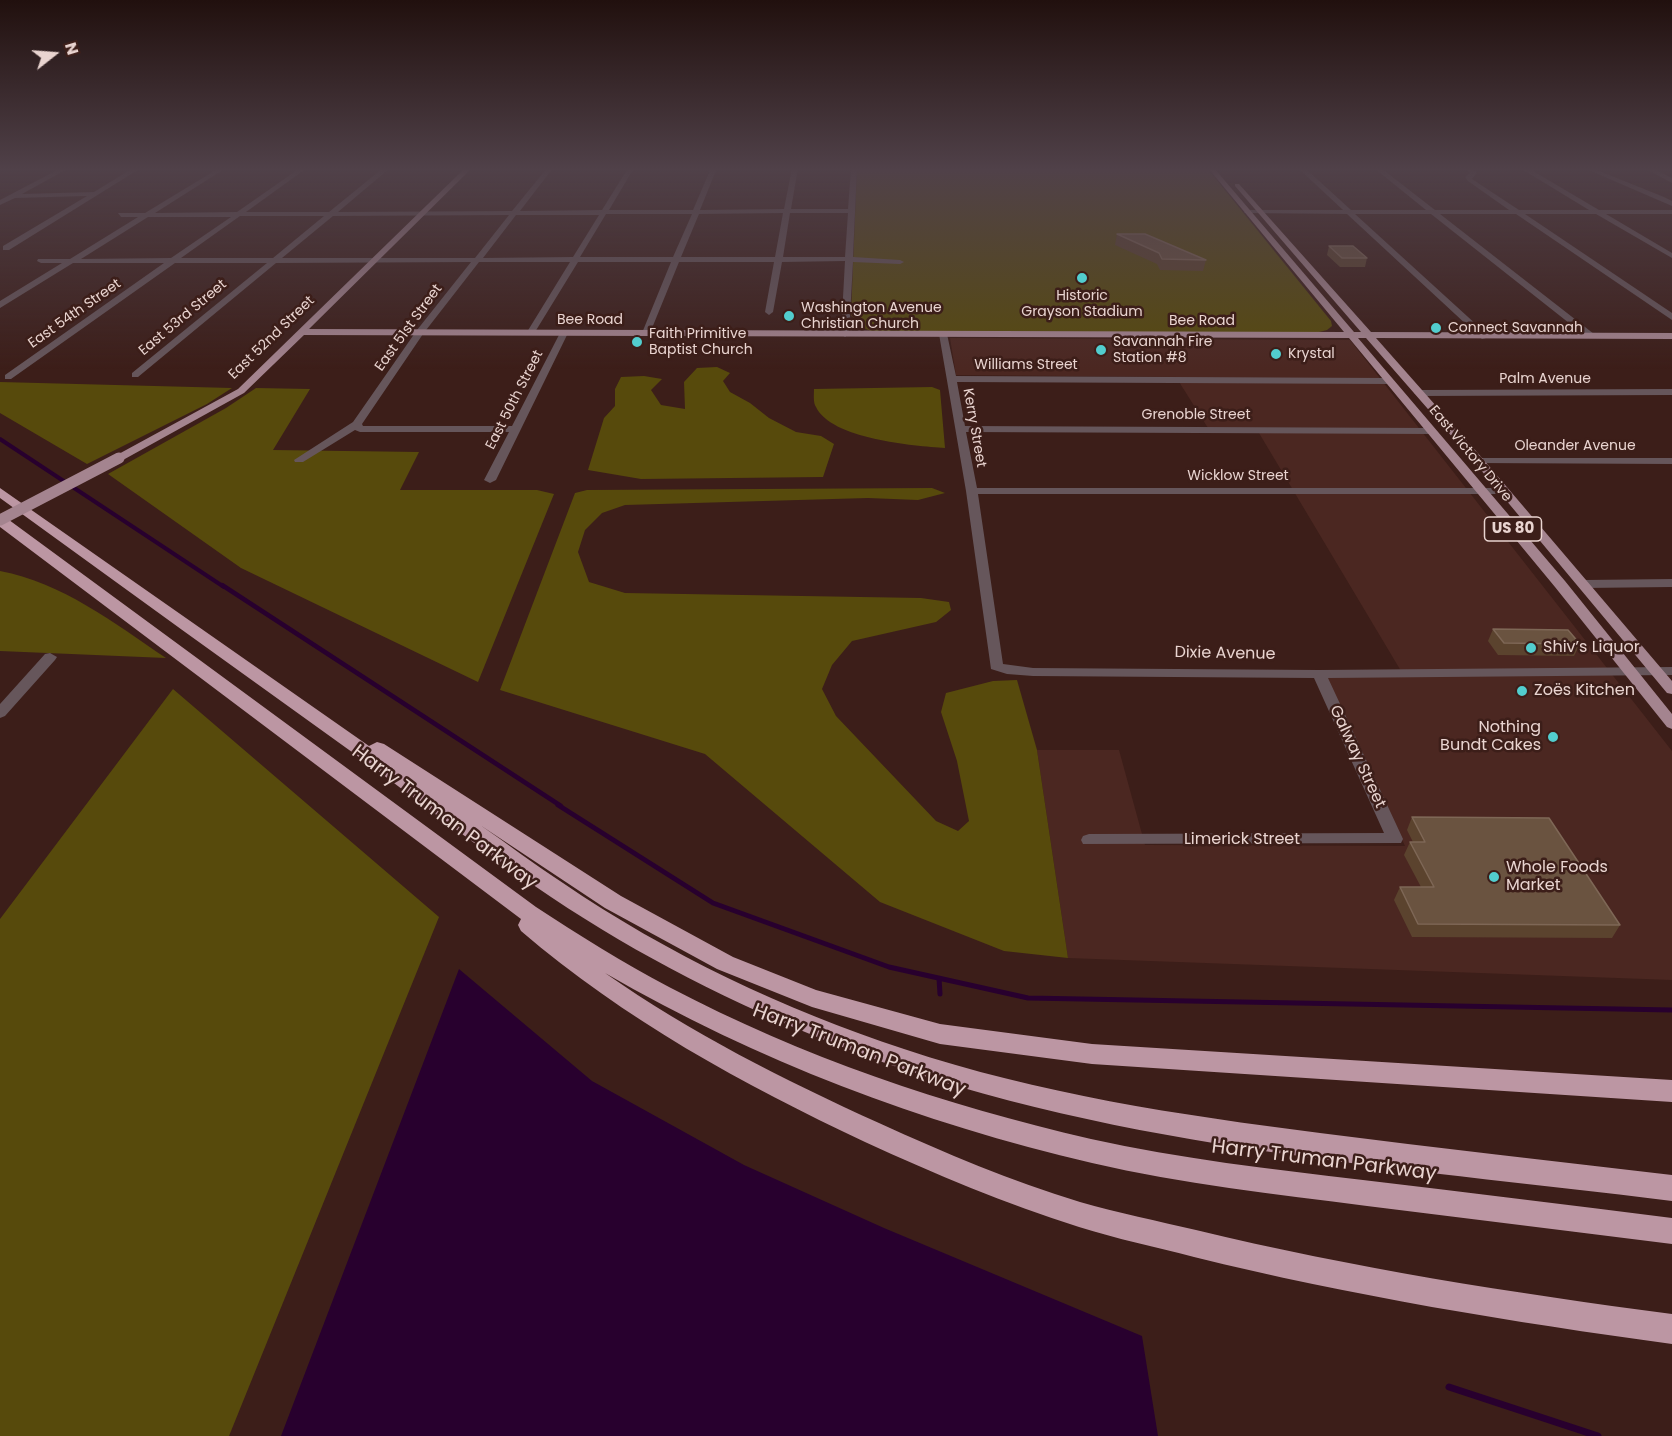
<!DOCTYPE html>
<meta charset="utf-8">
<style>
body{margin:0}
#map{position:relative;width:1672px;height:1436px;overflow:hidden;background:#3c1e19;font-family:Poppins,sans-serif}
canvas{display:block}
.north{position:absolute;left:24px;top:24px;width:60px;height:60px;-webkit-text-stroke:4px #3c1e19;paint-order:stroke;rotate:73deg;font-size:16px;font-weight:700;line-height:24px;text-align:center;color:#e9d4d0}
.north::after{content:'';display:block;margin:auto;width:21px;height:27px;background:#e9d4d0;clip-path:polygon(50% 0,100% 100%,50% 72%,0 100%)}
</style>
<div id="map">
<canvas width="1672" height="1436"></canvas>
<div class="north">N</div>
</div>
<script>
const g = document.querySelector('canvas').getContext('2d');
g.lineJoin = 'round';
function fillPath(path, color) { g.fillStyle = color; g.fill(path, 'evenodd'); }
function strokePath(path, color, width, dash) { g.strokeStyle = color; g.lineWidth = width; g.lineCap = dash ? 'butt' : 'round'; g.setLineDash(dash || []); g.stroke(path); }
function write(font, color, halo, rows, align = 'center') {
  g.font = font + ' Poppins,sans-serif'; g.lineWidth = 5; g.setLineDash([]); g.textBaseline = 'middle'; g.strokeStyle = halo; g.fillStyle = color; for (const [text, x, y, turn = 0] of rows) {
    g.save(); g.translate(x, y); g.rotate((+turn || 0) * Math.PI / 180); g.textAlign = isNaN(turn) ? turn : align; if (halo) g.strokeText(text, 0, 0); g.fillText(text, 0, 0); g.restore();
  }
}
fillPath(new Path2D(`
 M 950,338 L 1350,340 L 1672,751 L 1672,980 L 1068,958 L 1037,750 L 1119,750 L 1145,845 L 1405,846 L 1323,671 L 1401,671 L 1256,428 L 1208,428 L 1176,377 L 956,375 Z`), '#4b2721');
fillPath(new Path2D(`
 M 857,168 L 1207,168 L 1331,321 L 1332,326 L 1327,330 L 1315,333 L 871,331 L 861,327 L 851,315 Z
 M 717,367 L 730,373 L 723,381 L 730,392 L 750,403 L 769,418 L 796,432 L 821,436 L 834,444 L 823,477 L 641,479 L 588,470 L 604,418 L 615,406 L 615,389 L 621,377 L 644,376 L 662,379 L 651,390 L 661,405 L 685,409 L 684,382 L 697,368 Z
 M 0,382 L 232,388 L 207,404 L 87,464 L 0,413 Z
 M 932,387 L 940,390 L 945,448 C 914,446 831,439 816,407 C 813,403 814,394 814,389 Z
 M 256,388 L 310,389 L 273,450 L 419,452 L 400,490 L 537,490 L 554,494 L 478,682 L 241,568 L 108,474 L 226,408 Z
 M 932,488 L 945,493 L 918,500 L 868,498 L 625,505 L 602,513 L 585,530 L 578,552 L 589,582 L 625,593 L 921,598 L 949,602 L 951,610 L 936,622 L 852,641 L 832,665 L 822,689 L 836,716 L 936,821 L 958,831 L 969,821 L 957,761 L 941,712 L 946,693 L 993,681 L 1017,680 L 1037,750 L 1068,958 L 1004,951 L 880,902 L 705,754 L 500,690 L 575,493 L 587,490 Z
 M 0,571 C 63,583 114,623 166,658 L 0,651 Z
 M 173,689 L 439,917 L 229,1436 L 0,1436 L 0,919 Z`), '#574a0c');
fillPath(new Path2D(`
 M 459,969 L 592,1081 L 744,1165 L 884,1228 L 1142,1336 L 1158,1436 L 281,1436 Z`), '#28002e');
strokePath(new Path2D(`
 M 0,439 L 224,587`), '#28002e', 4);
strokePath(new Path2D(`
 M 222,585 L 561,806`), '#28002e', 4.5);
strokePath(new Path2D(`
 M 558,805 L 713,903 L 889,967 L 1028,998 L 1672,1010
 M 939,978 L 940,994`), '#28002e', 5);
strokePath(new Path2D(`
 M 1449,1387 L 1598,1436`), '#28002e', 7);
fillPath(new Path2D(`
 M 61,168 L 69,168 L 22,194 L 94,192 L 133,168 L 141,168 L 9,250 L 3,250 L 3,246 L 87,196 L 15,198 L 0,205 L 0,200 Z
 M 219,168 L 226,168 L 155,213 L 237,212 L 300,168 L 307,168 L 246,212 L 329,212 L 383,168 L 390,168 L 338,212 L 512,211 L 547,168 L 553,168 L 520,211 L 602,210 L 628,168 L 634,168 L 609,210 L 693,210 L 711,168 L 717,168 L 700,210 L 784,209 L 792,168 L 798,168 L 791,209 L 848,209 L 851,168 L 857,168 L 853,257 L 900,260 L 904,262 L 900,264 L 853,262 L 849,334 L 845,337 L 841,334 L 845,261 L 782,262 L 773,312 L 769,315 L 765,312 L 774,262 L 679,262 L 650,333 L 646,336 L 642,333 L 671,262 L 578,262 L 535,332 L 531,335 L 527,332 L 570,262 L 479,262 L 423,334 L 362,424 L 363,426 L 512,426 L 560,333 L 567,331 L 568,333 L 496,480 L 490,483 L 484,480 L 509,432 L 360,432 L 355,430 L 303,462 L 295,462 L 294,460 L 353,422 L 417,330 L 471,262 L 276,263 L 138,377 L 132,377 L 132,373 L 267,263 L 175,263 L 11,379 L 5,379 L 5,375 L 164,263 L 73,263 L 0,308 L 0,301 L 62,263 L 41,263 L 37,261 L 38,259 L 70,259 L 138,217 L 121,217 L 118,213 L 145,213 ZM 783,213 L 775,257 L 681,257 L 699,214 ZM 790,213 L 848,213 L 845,257 L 783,257 ZM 606,214 L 692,214 L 673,257 L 580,257 ZM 509,215 L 475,258 L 282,258 L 333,216 ZM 516,215 L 599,215 L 573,257 L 483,258 ZM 240,216 L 324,216 L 273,258 L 181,258 ZM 148,217 L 231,217 L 171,258 L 81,259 Z
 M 1298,168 L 1305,168 L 1351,210 L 1426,210 L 1374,168 L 1381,168 L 1435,210 L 1509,210 L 1468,181 L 1465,177 L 1470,173 L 1465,168 L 1472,168 L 1477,173 L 1472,179 L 1519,210 L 1589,210 L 1520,168 L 1528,168 L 1599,210 L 1672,210 L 1672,214 L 1606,214 L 1672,253 L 1672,258 L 1596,214 L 1525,214 L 1672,313 L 1672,320 L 1516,214 L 1440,214 L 1594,334 L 1594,338 L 1588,338 L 1431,214 L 1355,214 L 1490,337 L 1482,339 L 1347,214 L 1244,213 L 1246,210 L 1343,210 Z
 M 1584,168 L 1592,168 L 1664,197 L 1672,201 L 1672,206 Z
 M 1644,168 L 1652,168 L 1672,178 L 1672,183 Z
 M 943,331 L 947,334 L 956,376 L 1388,378 L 1393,381 L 1388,384 L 957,382 L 965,426 L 1431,428 L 1436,431 L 1431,434 L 966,432 L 977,488 L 1504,488 L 1510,491 L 1504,494 L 978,494 L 1003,664 L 1033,668 L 1319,670 L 1672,667 L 1672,675 L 1328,678 L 1403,839 L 1401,843 L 1083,844 L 1081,840 L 1083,836 L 1089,834 L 1384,833 L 1314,678 L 1033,676 L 1007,674 L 991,669 L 966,491 L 939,334 Z
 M 1672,389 L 1672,395 L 1419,396 L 1414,393 L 1419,390 Z
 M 1479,458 L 1672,458 L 1672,464 L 1475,463 L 1475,459 Z
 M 1672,579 L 1672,587 L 1584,588 L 1578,584 L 1584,580 Z
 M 50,653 L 57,657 L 55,660 L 5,716 L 0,718 L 0,704 L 45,654 Z`), '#66565b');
fillPath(new Path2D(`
 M 465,168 L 472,168 L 309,329 L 1344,332 L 1208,168 L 1214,168 L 1354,332 L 1361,332 L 1235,186 L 1235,184 L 1239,184 L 1371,332 L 1672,333 L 1672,339 L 1376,338 L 1483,459 L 1672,681 L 1672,694 L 1667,693 L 1475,463 L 1366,338 L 1358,338 L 1565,581 L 1672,714 L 1672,729 L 1667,727 L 1555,587 L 1349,338 L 304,335 L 244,393 L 123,460 L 115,460 L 115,456 L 238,389 Z`), '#a4848f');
fillPath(new Path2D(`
 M 0,488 L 369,746 L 377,742 L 384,744 L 621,896 L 733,957 L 816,990 L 940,1024 L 1092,1044 L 1672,1080 L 1672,1102 L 1092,1064 L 940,1044 L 812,1007 L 717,969 L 605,908 L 480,825 C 508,844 535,865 563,883 C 667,954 785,1010 904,1049 C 1039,1094 1179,1115 1320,1133 C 1437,1148 1555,1161 1672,1175 L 1672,1201 C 1394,1166 1094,1148 832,1043 C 734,1004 639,956 551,897 C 487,854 425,806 363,760 C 242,673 121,586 0,498 Z
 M 0,516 L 5,517 L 536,907 C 579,935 623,963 669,987 C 802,1057 944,1105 1091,1139 C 1180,1159 1272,1169 1363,1180 C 1466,1192 1569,1205 1672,1218 L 1672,1244 C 1571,1231 1469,1219 1367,1206 C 1275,1194 1183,1184 1092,1163 C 921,1123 757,1061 605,973 C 691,1033 784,1080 879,1123 C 945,1153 1011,1181 1080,1202 C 1118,1213 1158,1221 1196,1230 C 1353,1268 1512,1293 1672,1314 L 1672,1344 C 1511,1322 1352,1296 1194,1257 C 1156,1247 1117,1239 1079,1227 C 1006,1204 935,1174 865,1142 C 742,1084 625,1020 521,931 L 518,925 L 521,919 L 0,527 Z`), '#bc96a3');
strokePath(new Path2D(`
 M 0,520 L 119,458`), '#a4848f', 11);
fillPath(new Path2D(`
 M 1117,234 L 1206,260 L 1203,271 L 1160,270 L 1157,264 L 1115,245 Z
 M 1329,246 L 1367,258 L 1365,267 L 1340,267 L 1327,255 Z
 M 1493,629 L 1580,644 L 1574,656 L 1498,655 L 1488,641 Z
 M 1412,817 L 1620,925 L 1612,938 L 1412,937 L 1394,900 L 1400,887 L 1421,887 L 1404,855 L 1410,842 L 1413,842 L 1407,830 Z`), '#5b432e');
const building = new Path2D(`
 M 1117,234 L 1145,234 L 1206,260 L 1162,259 L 1159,253 Z
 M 1329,246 L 1353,246 L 1367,258 L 1342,258 Z
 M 1493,629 L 1568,630 L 1580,644 L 1504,643 Z
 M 1412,817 L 1549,818 L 1620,925 L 1418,924 L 1400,887 L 1434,887 L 1410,842 L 1425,842 Z`);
fillPath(building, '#6a5340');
strokePath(building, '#7e6756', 1.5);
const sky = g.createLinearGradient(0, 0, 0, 369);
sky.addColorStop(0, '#21100e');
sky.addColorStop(0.46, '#504149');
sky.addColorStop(1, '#50414900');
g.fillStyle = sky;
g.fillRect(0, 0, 1672, 369);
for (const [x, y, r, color] of [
 [1082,278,6,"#52cdce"],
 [789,316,6,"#52cdce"],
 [1436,328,6,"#52cdce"],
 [637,342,6,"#52cdce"],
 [1101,350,6,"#52cdce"],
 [1276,354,6,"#52cdce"],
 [1531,648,6,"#52cdce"],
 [1522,691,6,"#52cdce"],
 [1553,737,6,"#52cdce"],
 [1494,877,6,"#52cdce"]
]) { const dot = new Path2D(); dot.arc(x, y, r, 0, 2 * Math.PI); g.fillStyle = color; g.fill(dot); strokePath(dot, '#3c1e19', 2); }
write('14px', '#e9d4d0', '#3c1e19', [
 ["Historic",1082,296,"center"],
 ["Grayson Stadium",1082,312,"center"],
 ["Washington Avenue",801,308],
 ["Christian Church",801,324],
 ["Connect Savannah",1448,328],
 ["Faith Primitive",649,334],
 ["Baptist Church",649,350],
 ["Savannah Fire",1113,342],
 ["Station #8",1113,358],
 ["Krystal",1288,354]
], 'left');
write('14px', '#e9d4d0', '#3c1e19', [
 ["East 54th Street",75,314,-35],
 ["East 53rd Street",183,318,-40],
 ["Bee Road",590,320],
 ["Bee Road",1202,321],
 ["East 51st Street",409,328,-54],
 ["East 52nd Street",272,338,-44],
 ["Williams Street",1026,365],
 ["Palm Avenue",1545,379],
 ["East 50th Street",515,400,-63],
 ["Grenoble Street",1196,415],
 ["Kerry Street",974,428,80],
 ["Oleander Avenue",1575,446],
 ["East Victory Drive",1470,454,50],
 ["Wicklow Street",1238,476]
]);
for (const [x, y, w] of [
 [1513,529,57]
]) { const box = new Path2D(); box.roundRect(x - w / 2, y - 12, w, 24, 4.5); g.fillStyle = '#3c1e19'; g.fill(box); strokePath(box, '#e9d4d0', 1.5); }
write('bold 15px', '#e9d4d0', null, [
 ["US 80",1513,529]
]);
write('16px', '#e9d4d0', '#3c1e19', [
 ["Shiv’s Liquor",1543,648],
 ["Zoës Kitchen",1534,691],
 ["Nothing",1541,728,"right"],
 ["Bundt Cakes",1541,746,"right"],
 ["Whole Foods",1506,868],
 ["Market",1506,886]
], 'left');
write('16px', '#e9d4d0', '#3c1e19', [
 ["Dixie Avenue",1225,654,1],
 ["Galway Street",1357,757,65],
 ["Limerick Street",1242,840]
]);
write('20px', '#e9d4d0', '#3c1e19', [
 ["Harry Truman Parkway",444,818,37],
 ["Harry Truman Parkway",859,1051,21],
 ["Harry Truman Parkway",1324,1161,7]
]);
</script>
